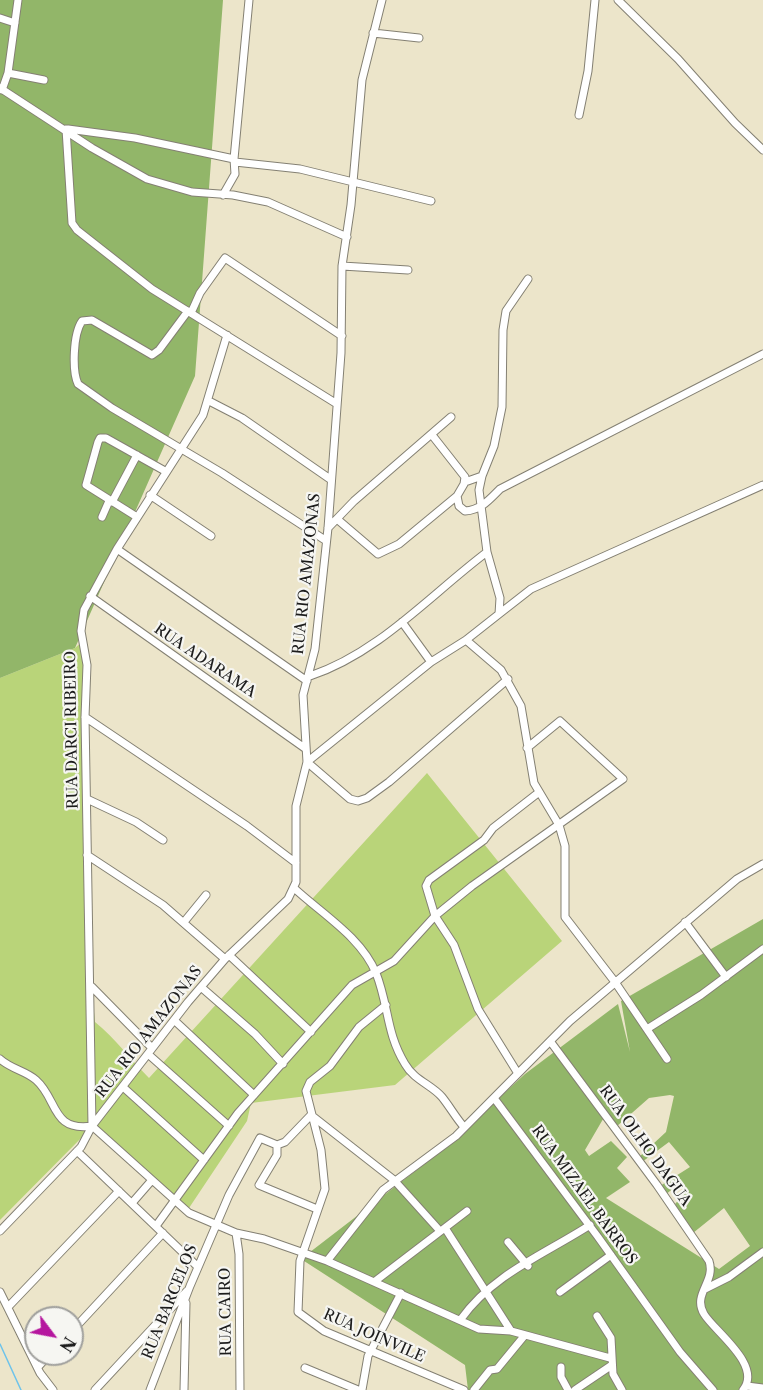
<!DOCTYPE html>
<style>
body{margin:0}
#map{position:relative;width:763px;height:1390px;overflow:hidden;background:#ece5ca;font-family:"Libre Caslon Text",serif}
canvas{display:block}
.north{position:absolute;left:24px;top:1306px;width:60px;height:60px;box-sizing:border-box;background:#f6f6f2;border:2px solid #9f9f9c;border-radius:50%;rotate:122deg;font-size:16px;font-weight:700;line-height:24px;text-align:center;color:#1c1c1c}
.north::after{content:'';display:block;margin:auto;width:21px;height:27px;background:#b5179e;clip-path:polygon(50% 0,100% 100%,50% 72%,0 100%)}
</style>
<div id="map">
<canvas width="763" height="1390"></canvas>
<div class="north">N</div>
</div>
<script>
const g = document.querySelector('canvas').getContext('2d');
g.lineJoin = 'round';
function fillPath(path, color) { g.fillStyle = color; g.fill(path, 'evenodd'); }
function strokePath(path, color, width, dash) { g.strokeStyle = color; g.lineWidth = width; g.lineCap = dash ? 'butt' : 'round'; g.setLineDash(dash || []); g.stroke(path); }
function write(font, color, halo, rows, align = 'center') {
  g.font = font + ' "Libre Caslon Text",serif'; g.lineWidth = 4.5; g.setLineDash([]); g.textBaseline = 'middle'; g.strokeStyle = halo; g.fillStyle = color; for (const [text, x, y, turn = 0] of rows) {
    g.save(); g.translate(x, y); g.rotate((+turn || 0) * Math.PI / 180); g.textAlign = isNaN(turn) ? turn : align; if (halo) g.strokeText(text, 0, 0); g.fillText(text, 0, 0); g.restore();
  }
}
fillPath(new Path2D(`
 M 84,640 L 87,941 L 95,1022 C 116,1039 130,1059 149,1078 L 427,773 L 562,941 L 395,1085 L 251,1103 L 247,1121 L 189,1208 L 94,1125 L 0,1220 L 0,678 L 75,648 Z`), '#b9d479');
fillPath(new Path2D(`
 M 0,0 L 223,0 L 195,376 L 75,648 L 0,678 Z
 M 763,919 L 763,1390 L 468,1390 L 465,1365 L 301,1259 L 440,1152 L 525,1074 L 618,1004 L 630,1052 L 621,1001 ZM 670,1095 L 674,1096 L 666,1132 L 639,1157 L 642,1162 L 669,1142 L 690,1167 L 660,1186 L 665,1195 L 680,1183 L 687,1191 L 675,1204 L 693,1233 L 724,1208 L 750,1246 L 719,1269 L 606,1198 L 630,1182 L 617,1168 L 627,1157 L 611,1141 L 589,1156 L 585,1150 L 606,1114 L 616,1127 L 649,1098 Z`), '#92b669');
strokePath(new Path2D(`
 M 0,1344 L 21,1390`), '#6ec3ea', 1.5);
const minor = new Path2D(`
 M 618,0 L 678,59 L 735,123 L 763,150
 M 0,18 L 15,23
 M 373,33 L 419,38
 M 8,73 L 44,80
 M 0,88 L 92,148 L 147,179 L 192,192 L 233,195 L 268,202 L 347,237
 M 2,90 L 8,73 L 18,0
 M 579,115 L 588,71 L 595,0
 M 66,129 L 72,223 L 77,230 L 152,289 L 337,404
 M 68,129 L 135,138 L 234,159
 M 235,162 L 300,169 L 431,201
 M 223,195 L 235,174 L 234,159 L 249,0
 M 342,266 L 408,270
 M 188,311 L 159,350 L 152,355 L 92,320 L 82,321 C 73,334 72,371 78,384 L 112,408 L 222,473 L 325,540
 M 191,313 L 200,293 L 225,258 L 342,336
 M 209,401 L 242,418 L 330,479
 M 432,435 L 465,477 L 464,484 L 457,496 L 459,506 L 465,511 C 481,510 489,500 500,489 L 763,354
 M 465,482 L 482,476
 M 150,495 L 211,536
 M 112,502 L 137,455
 M 102,517 L 109,501
 M 137,517 L 86,485 L 98,442 L 100,438 L 106,438 L 165,471
 M 337,519 L 378,554 L 399,544 L 457,496
 M 328,528 L 354,501 L 451,417
 M 117,549 L 307,681
 M 90,596 L 306,749
 M 499,614 L 531,589 L 763,485
 M 402,622 L 431,662
 M 466,640 L 501,670 L 521,706 L 534,783 L 559,825 L 565,846 L 565,917 L 615,982 L 667,1059
 M 310,676 C 379,653 430,595 487,552
 M 508,679 L 389,782 L 367,798 L 358,801 L 350,799 L 307,762 L 431,662 L 466,640 L 499,614 L 500,598 L 487,552 L 479,490 L 482,476 L 494,446 L 502,407 L 503,330 L 506,311 L 528,279
 M 85,717 L 247,826 L 296,863
 M 87,799 L 136,822 L 163,840
 M 87,855 L 163,905 L 225,959
 M 294,888 C 322,914 361,937 376,973 C 389,1006 386,1033 405,1064 C 414,1080 432,1085 442,1097 C 450,1107 456,1118 464,1127
 M 184,922 L 206,895
 M 685,922 L 726,977
 M 229,955 L 311,1032
 M 92,987 L 152,1048
 M 201,987 L 255,1034 L 283,1064
 M 386,1005 L 359,1027 L 330,1066 L 310,1082 L 306,1091 L 321,1150 L 325,1189 L 300,1261 L 298,1312 L 324,1331 L 464,1390
 M 174,1020 L 254,1095
 M 647,1029 L 701,995 L 763,949
 M 550,1041 L 657,1185 L 709,1261 C 716,1282 692,1294 704,1314 C 714,1331 763,1365 743,1390
 M 148,1054 L 229,1126
 M 0,1059 C 11,1069 26,1071 36,1080 C 58,1099 51,1132 92,1126
 M 517,1072 L 478,1009 L 454,945 L 435,916 L 426,886 L 429,880 L 484,840 L 493,828 L 538,793
 M 123,1087 L 204,1160
 M 494,1098 L 598,1237 L 680,1352 L 713,1390
 M 92,1126 L 85,717 L 87,665 L 81,631 L 84,610 L 117,549 L 203,415 L 227,335
 M 92,1126 L 189,1213 L 236,1233 L 264,1239 L 327,1261 L 479,1329 L 511,1331 L 610,1358
 M 277,1145 L 277,1155 L 259,1185 L 317,1209
 M 77,1151 L 198,1267
 M 132,1203 L 152,1180
 M 156,1226 L 238,1113 L 352,985 L 394,961 L 435,916 L 472,886 L 623,779 L 560,721 L 527,748
 M 445,1228 L 511,1331
 M 0,1231 L 81,1147 L 92,1126 L 188,1002 L 225,959 L 288,899 L 296,882 L 296,806 L 307,762 L 303,695 L 315,649 L 328,528 L 341,353 L 342,266 L 351,205 L 362,80 L 382,0
 M 236,1233 L 239,1254 L 240,1390
 M 508,1242 L 528,1266
 M 327,1261 L 383,1190 L 456,1136 L 570,1021 L 737,879 L 763,864
 M 374,1282 L 467,1211
 M 705,1289 L 729,1277 L 763,1252
 M 0,1292 L 40,1373 L 53,1390
 M 560,1292 L 611,1255
 M 8,1307 L 119,1191
 M 597,1316 L 611,1338 L 613,1374 L 622,1390
 M 461,1319 C 493,1274 545,1254 590,1225
 M 72,1331 L 163,1233
 M 38,1367 L 50,1354
 M 561,1367 L 561,1377 L 568,1390
 M 305,1368 L 358,1390
 M 747,1386 L 763,1388
 M 95,1390 L 187,1291
 M 150,1390 L 190,1286 L 229,1195 L 260,1138 L 277,1145 L 285,1142 L 311,1115 L 394,1180 L 440,1231
 M 184,1390 L 186,1303
 M 362,1390 L 368,1356 L 401,1293
 M 474,1390 L 490,1370 L 497,1369 L 525,1335
 M 575,1390 L 612,1365`);
strokePath(minor, '#848073', 9);
strokePath(minor, '#fff', 7);
write('15px', '#1c1c1c', '#f6f6f2', [
 ["RUA RIO AMAZONAS",307,574,-84],
 ["RUA ADARAMA",205,661,34],
 ["RUA DARCI RIBEIRO",72,730,-91],
 ["RUA RIO AMAZONAS",149,1032,-52],
 ["RUA OLHO DAGUA",645,1146,54],
 ["RUA MIZAEL BARROS",584,1195,54],
 ["RUA BARCELOS",170,1302,-68],
 ["RUA CAIRO",226,1312,-91],
 ["RUA JOINVILE",374,1336,24]
]);
</script>
